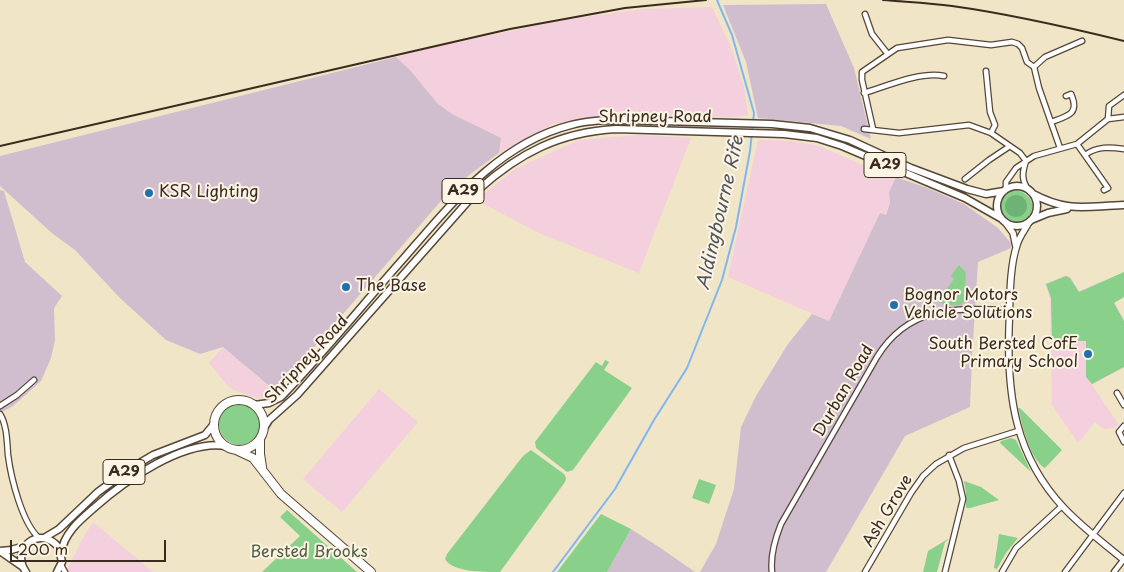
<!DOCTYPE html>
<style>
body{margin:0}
#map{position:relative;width:1124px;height:572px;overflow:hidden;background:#f0e5c7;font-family:"Playpen Sans",sans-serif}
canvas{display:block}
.scale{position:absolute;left:10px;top:540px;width:156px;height:22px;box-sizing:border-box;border:2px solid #3b2a1e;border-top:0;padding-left:6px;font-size:15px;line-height:18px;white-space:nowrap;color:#3b2a1e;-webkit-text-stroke:4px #fcf5e5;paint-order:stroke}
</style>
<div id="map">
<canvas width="1124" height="572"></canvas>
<div class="scale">200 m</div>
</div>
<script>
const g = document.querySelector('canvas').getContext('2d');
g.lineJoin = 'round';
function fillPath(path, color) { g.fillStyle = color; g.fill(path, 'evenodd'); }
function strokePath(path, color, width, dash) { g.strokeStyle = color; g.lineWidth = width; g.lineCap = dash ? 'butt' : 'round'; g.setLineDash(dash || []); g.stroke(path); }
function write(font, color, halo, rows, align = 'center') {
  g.font = font + ' "Playpen Sans",sans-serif'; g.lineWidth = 4; g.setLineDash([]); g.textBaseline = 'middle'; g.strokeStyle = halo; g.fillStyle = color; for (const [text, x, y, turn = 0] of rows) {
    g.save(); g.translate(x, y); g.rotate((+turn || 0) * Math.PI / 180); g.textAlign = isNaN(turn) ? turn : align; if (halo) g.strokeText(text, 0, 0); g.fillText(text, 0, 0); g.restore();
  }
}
fillPath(new Path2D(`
 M 712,7 L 731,47 L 744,87 L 748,115 L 732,117 L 699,117 L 685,115 L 594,117 L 553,124 L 499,153 L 501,140 L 452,114 L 437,103 L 410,70 L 396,57 L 426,49 L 563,20 L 644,9 Z
 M 637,135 L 691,138 L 639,273 L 539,233 L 476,200 L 515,169 L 579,140 Z
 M 758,140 L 792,141 L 819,146 L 895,179 L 889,192 L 890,203 L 885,215 L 880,213 L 829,321 L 728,277 Z
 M 1066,275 L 1071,278 L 1079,291 L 1103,281 L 1124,320 L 1124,367 L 1092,385 L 1119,425 L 1113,428 L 1104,429 L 1095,422 L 1078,443 L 1052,405 L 1050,298 L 1045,284 Z
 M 223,347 L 274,391 L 272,394 L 268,397 L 257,398 L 234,390 L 228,386 L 209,363 Z
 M 379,389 L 418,422 L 342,512 L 303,479 Z
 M 93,522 L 153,572 L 66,572 L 83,538 Z`), '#f4cfdd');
fillPath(new Path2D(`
 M 826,4 L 854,68 L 871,139 L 841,126 L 758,118 L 746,62 L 723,5 Z
 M 396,57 L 410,70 L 437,103 L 452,114 L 501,138 L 499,153 L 453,187 L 278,389 L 274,390 L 223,347 L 200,354 L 166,340 L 120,298 L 75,250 L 53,234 L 0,186 L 0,156 Z
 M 896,177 L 930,189 L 964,204 L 998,228 L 1011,243 L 1011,248 L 978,262 L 972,358 L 970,407 L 905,436 L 826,572 L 700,572 L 716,544 L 734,489 L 741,427 L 756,396 L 788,344 L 812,314 L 829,321 L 880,213 L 886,215 L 890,203 L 889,192 Z
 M 0,190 L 4,191 L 25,262 L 62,296 L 54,308 L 55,340 L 51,358 L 41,381 L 13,406 L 0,413 Z
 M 631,529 L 659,547 L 695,572 L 607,572 Z`), '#d0bdcd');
fillPath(new Path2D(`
 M 1016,190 C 1028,192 1038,204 1029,216 C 1011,238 983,196 1016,190 Z
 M 959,265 L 966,273 L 964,302 L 960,305 L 946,305 L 939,302 L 940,298 L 954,279 L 951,276 Z
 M 1124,272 L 1124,297 L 1114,303 L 1124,321 L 1124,367 L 1092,384 L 1086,377 L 1086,341 L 1052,341 L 1051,298 L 1046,284 L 1066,276 L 1070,278 L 1079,292 Z
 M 605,360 L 609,362 L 604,370 L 632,388 L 573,470 L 567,472 L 536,448 L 535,442 L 596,362 L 602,366 Z
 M219 424a21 21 0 1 1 42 0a21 21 0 1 1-42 0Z
 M 1018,408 L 1020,408 L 1062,450 L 1045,468 C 1030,460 1022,424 1018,408 Z
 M 1011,438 L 1016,440 L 1031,472 L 1000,443 L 1001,441 Z
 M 531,450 L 564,474 L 566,478 L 565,482 L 500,572 C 483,572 452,572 445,559 L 447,554 L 523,456 Z
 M 699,479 L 716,485 L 709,504 L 692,498 Z
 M 964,481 L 981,487 L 999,500 L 970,508 L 966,508 L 966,492 Z
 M 287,510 L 357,572 L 262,572 L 300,536 L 280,517 Z
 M 601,514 L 631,529 L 607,572 L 557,572 Z
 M 999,534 L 1018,538 L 1006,553 L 997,569 L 994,568 Z
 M 948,539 L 948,540 L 945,542 L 937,572 L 923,572 L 928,551 Z`), '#89d08a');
fillPath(new Path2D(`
 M1005 206a11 11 0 1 1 22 0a11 11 0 1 1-22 0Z`), '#6eb276');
strokePath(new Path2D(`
 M 553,572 L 615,489 L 654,420 L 687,368 L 722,280 L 736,227 L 750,151 L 754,113 L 732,35 L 717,0`), '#80b6ef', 2);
const street = new Path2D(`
 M 865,14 L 872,34 L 887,53
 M 986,71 L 990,112 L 995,125 L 991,133
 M 864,93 C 887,86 921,71 944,76
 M 1108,119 L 1109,106 L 1124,95
 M 1051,122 C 1068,116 1080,114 1071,94 L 1066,96
 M 864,129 L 899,133 L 969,125 L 991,133 L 1020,153 L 1026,161
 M 873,129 L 862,80 L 862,72 L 897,48 L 948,40 L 991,45 L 1012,42 L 1018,44 L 1022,48 L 1027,62 L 1034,67
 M 1077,144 L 1108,188 L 1104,190
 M 1060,148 L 1039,88 L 1034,67 L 1045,57 L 1082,41
 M 1085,155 C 1097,146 1110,147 1124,149
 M 1026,161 C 1022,173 1021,181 1030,192
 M 965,179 L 989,160 L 1010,146
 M 1006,189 L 1006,182 L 1016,168 L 1034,156 L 1077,144 L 1108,119 L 1124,117
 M 1117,393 L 1124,405
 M 0,406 L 17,395 L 34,380
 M 0,414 C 7,425 7,442 8,455 C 11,478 22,523 39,538
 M 1124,426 L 1119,432 L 1124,442
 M 61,565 L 65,572
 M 772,572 C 770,555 775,539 781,524 L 877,357 C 909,305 956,308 1010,310
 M 865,572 L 911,493 L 923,476 L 936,464 L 964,448 L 1018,431
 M 945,572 L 963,499 L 959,481 L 949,455
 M 1002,572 L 1016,548 L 1062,506
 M 1065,572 L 1124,493
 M 1114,572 L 1124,559`);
const secondary = new Path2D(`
 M 1005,222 L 1013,233 L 1016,247
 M 1029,222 C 1025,230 1019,237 1017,245 C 1009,268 1010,304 1009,328 C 1007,396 1015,456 1064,508 C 1082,527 1103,543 1124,560`);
const primary = new Path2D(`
 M997 206a20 20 0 1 1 40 0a20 20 0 1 1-40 0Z
 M 1033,194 C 1069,213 1086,206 1124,205
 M 1031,220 L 1048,213 L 1067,209
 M 254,405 L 269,403 L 281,397 C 324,353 363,304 404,258 C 451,204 499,143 571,125 C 589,120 607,120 624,120 L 772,124 L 810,128 L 850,140 L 911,168 L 967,189 L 986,194 L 1004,191
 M 264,428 L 269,420 L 297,395 L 478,190 C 519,153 560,132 616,129 L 784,134 L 817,138 L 842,146 L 965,198 L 1002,219
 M 44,538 L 59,529 L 98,492 L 131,468 L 153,455 L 205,435 L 214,424
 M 0,551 L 23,567
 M 0,551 L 11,550 L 25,546
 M 61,553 C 64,533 80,520 94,508 C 124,481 184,439 226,446
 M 26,572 C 9,548 41,524 59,548 L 62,562 L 57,572`);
const highway = new Path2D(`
 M214 425a25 25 0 1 1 50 0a25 25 0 1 1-50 0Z
 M 260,440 L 260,454 L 262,467
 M 238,451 L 253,458 L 281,494 L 371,572`);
strokePath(street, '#564637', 7);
strokePath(secondary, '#564637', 8);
strokePath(primary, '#564637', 9);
strokePath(highway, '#564637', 10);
strokePath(street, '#fff', 4.5);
strokePath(secondary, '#fff', 5.5);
strokePath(primary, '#fff', 6);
strokePath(highway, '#fff', 8);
strokePath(new Path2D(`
 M 883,0 C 906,2 929,3 952,6 C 1010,14 1067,27 1124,41
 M 0,146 L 510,29 L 625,8 L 706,0`), '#3b2a1e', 2);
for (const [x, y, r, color] of [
 [149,193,5,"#1f6fb2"],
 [346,287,5,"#1f6fb2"],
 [894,305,5,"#1f6fb2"],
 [1088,354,5,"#1f6fb2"]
]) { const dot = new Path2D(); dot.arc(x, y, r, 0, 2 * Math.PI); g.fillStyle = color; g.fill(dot); strokePath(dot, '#fcf5e5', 2); }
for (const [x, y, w] of [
 [885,165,42],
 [463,191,42],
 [124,472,42]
]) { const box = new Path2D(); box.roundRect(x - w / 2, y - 12.5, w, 25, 4); g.fillStyle = '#fcf5e5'; g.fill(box); strokePath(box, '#3b2a1e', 1); }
write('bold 15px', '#3b2a1e', null, [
 ["A29",885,165],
 ["A29",463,191],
 ["A29",124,472]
]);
write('16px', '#3b2a1e', '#fcf5e5', [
 ["Shripney Road",655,118],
 ["Shripney Road",307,360,-47],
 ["Durban Road",844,391,-60],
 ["Ash Grove",888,511,-59]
]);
write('16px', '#3b2a1e', '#fcf5e5', [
 ["KSR Lighting",159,193],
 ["The Base",356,287],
 ["Bognor Motors",904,296],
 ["Vehicle Solutions",904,314],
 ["South Bersted CofE",1078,345,"right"],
 ["Primary School",1078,363,"right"]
], 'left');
write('16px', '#525c3e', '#fcf5e5', [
 ["Bersted Brooks",309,553]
]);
write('italic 18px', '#50545d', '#fcf5e5', [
 ["Aldingbourne Rife",721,213,-77]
]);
</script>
